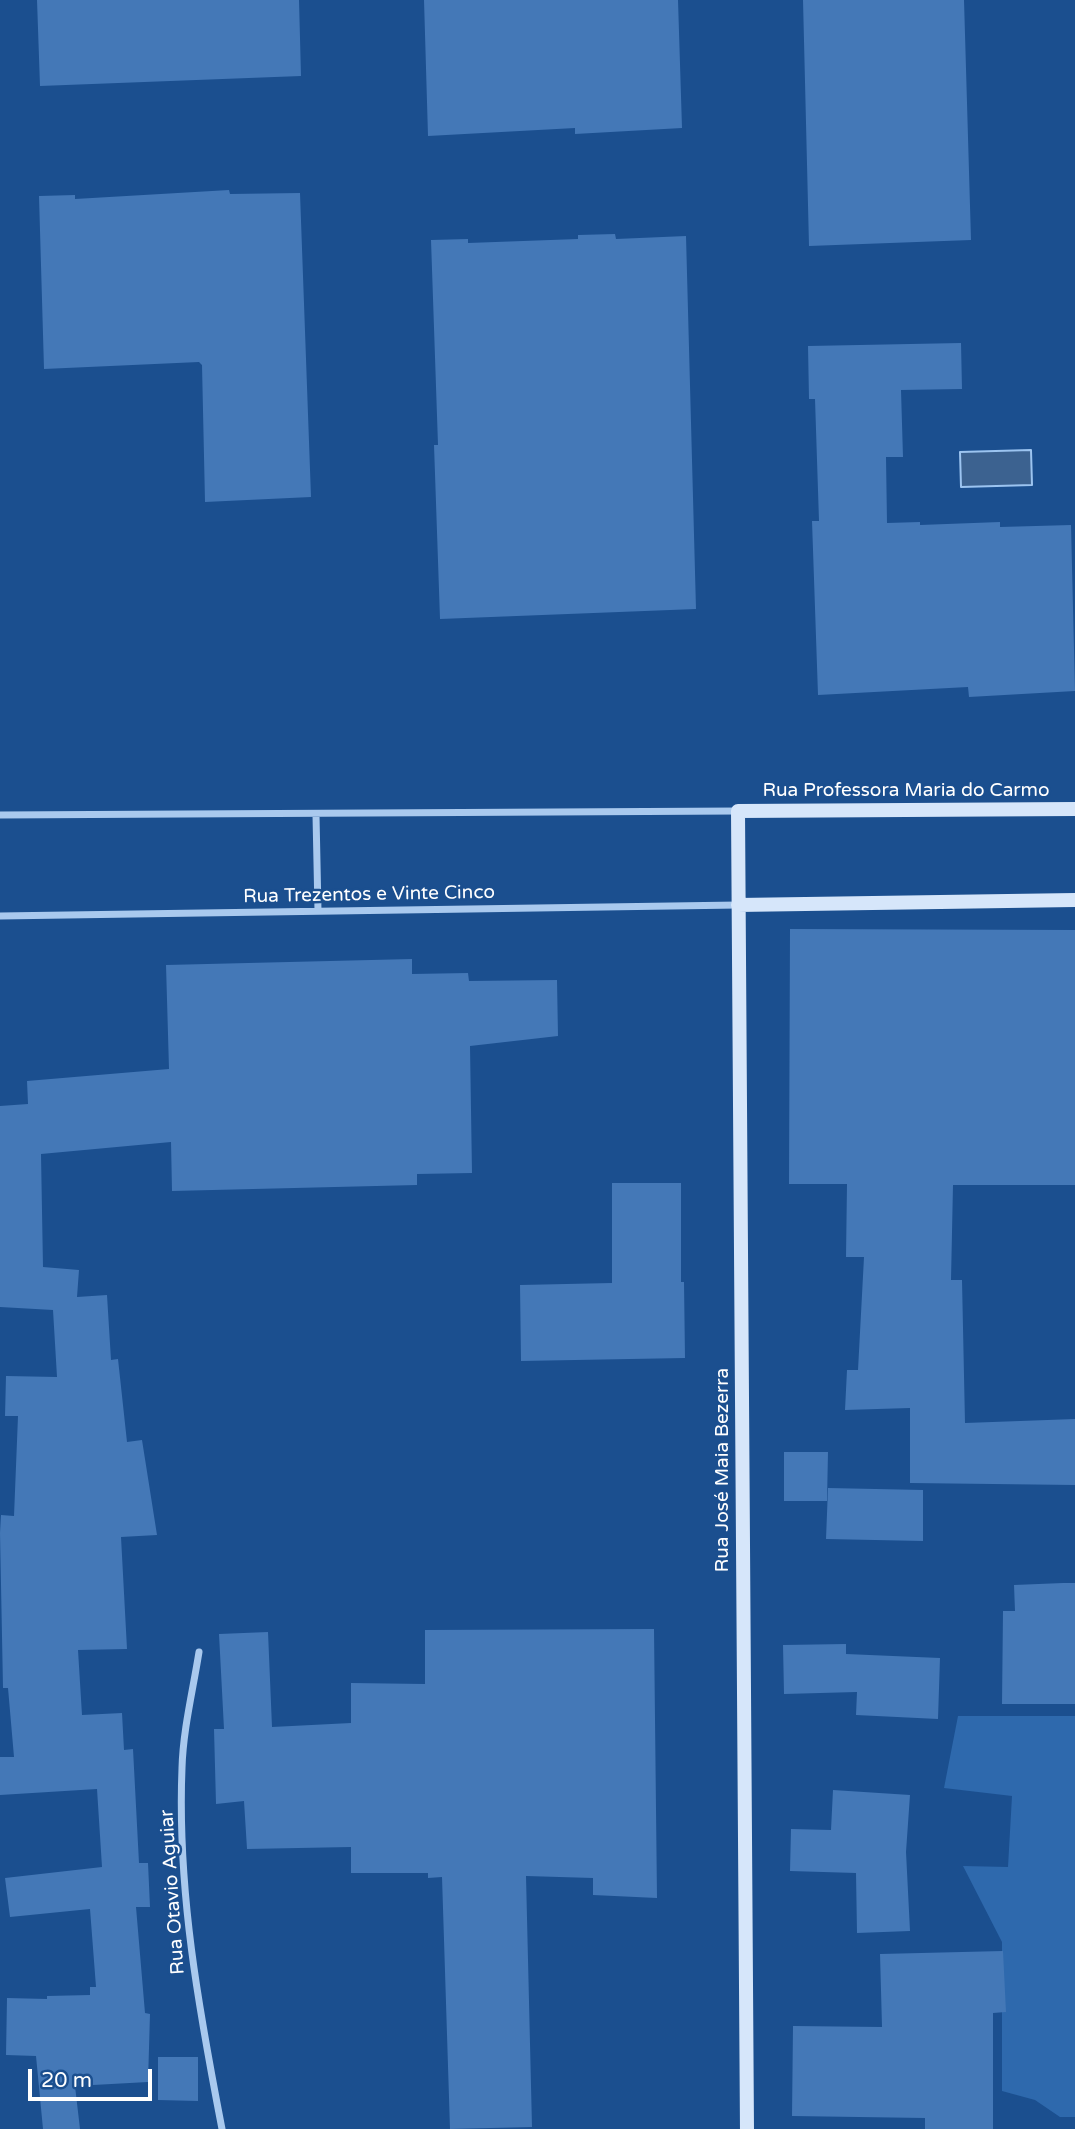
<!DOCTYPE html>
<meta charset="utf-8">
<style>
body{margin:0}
#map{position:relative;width:1075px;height:2129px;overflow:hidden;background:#1b4f8f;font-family:"Varela Round",sans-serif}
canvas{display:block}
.scale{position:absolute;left:28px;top:2069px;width:124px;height:32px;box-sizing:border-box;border:4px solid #fff;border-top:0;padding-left:9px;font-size:21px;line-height:24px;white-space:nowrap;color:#fff;-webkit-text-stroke:5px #1b4f8f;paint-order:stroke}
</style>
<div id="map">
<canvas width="1075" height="2129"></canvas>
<div class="scale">20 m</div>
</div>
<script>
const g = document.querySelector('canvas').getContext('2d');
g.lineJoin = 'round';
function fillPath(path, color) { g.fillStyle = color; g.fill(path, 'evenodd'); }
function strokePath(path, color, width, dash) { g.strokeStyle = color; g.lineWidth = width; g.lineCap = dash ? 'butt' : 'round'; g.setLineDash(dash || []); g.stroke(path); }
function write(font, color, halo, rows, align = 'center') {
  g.font = font + ' "Varela Round",sans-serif'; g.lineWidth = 5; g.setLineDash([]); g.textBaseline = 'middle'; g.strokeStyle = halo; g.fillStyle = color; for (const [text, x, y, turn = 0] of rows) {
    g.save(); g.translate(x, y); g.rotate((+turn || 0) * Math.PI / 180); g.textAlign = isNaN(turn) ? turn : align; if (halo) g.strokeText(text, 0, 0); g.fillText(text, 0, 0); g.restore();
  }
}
fillPath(new Path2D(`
 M 958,1716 L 1075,1716 L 1075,2117 L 1060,2117 L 1035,2100 L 1002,2091 L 1002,1942 L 963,1866 L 1008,1867 L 1012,1796 L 944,1788 Z`), '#2e69ad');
const water = new Path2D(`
 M 1031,450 L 1032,485 L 961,487 L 960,452 Z`);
fillPath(water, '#3c6290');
strokePath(water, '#9cc4f0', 2);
fillPath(new Path2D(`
 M 37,0 L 299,0 L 301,76 L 40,86 Z
 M 424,0 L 678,0 L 682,128 L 575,134 L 575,128 L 428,136 Z
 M 803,0 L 964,0 L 971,240 L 809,246 Z
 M 229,190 L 230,194 L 300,193 L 311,497 L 205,502 L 202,365 L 199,362 L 44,369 L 39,196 L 75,195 L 75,199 Z
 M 615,234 L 616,239 L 686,236 L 696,609 L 440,619 L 434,445 L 438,445 L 431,240 L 468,239 L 468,243 L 578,239 L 578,235 Z
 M 961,343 L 962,389 L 901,390 L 903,457 L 886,457 L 887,523 L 920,522 L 920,525 L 1000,522 L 1000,527 L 1071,525 L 1075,691 L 969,697 L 968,687 L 818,695 L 812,521 L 819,521 L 815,399 L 809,399 L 808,346 Z
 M 790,929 L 1075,930 L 1075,1185 L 953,1185 L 951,1280 L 962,1280 L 965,1423 L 1075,1419 L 1075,1485 L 910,1483 L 910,1408 L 845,1410 L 847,1370 L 858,1370 L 864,1257 L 846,1257 L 847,1184 L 789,1184 Z
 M 412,959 L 412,974 L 468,973 L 469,981 L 557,980 L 558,1036 L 470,1046 L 472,1173 L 417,1174 L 417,1185 L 172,1191 L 171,1142 L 41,1154 L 43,1267 L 79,1270 L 77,1297 L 107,1295 L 111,1360 L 118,1359 L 127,1442 L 142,1440 L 157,1535 L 121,1537 L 127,1649 L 78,1650 L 82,1715 L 122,1713 L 124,1750 L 133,1749 L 139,1863 L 148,1863 L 150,1907 L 136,1907 L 145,2013 L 150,2014 L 148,2082 L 75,2086 L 80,2129 L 43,2129 L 36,2056 L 6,2055 L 7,1998 L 47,1999 L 47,1996 L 90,1995 L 90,1987 L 96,1987 L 90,1909 L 10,1917 L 5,1878 L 102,1867 L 97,1789 L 0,1795 L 0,1757 L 14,1757 L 8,1688 L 3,1688 L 0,1533 L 1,1515 L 14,1516 L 18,1416 L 5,1416 L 6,1376 L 57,1377 L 53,1310 L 0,1307 L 0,1106 L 28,1104 L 27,1081 L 169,1069 L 166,965 Z
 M 612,1183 L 681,1183 L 681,1282 L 684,1282 L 685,1358 L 521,1361 L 520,1285 L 612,1283 Z
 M 784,1452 L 828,1452 L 827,1501 L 784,1501 Z
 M 828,1488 L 923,1490 L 923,1541 L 826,1539 Z
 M 1063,1583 L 1075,1583 L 1075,1704 L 1002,1704 L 1003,1611 L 1015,1611 L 1014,1585 Z
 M 654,1629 L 657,1898 L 593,1895 L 593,1878 L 526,1876 L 532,2127 L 450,2129 L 442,1877 L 428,1878 L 428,1873 L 351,1873 L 351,1847 L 247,1849 L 244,1801 L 216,1804 L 214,1729 L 224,1729 L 219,1634 L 268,1632 L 272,1727 L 351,1723 L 351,1683 L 425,1684 L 425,1630 Z
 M 846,1644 L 846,1654 L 940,1658 L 938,1719 L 856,1715 L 857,1692 L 784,1694 L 783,1645 Z
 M 833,1790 L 910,1795 L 906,1852 L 910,1931 L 857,1933 L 856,1873 L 790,1871 L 791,1829 L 831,1830 Z
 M 1003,1951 L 1006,2012 L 993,2013 L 993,2129 L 925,2129 L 925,2118 L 792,2116 L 793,2026 L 882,2027 L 880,1954 Z
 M 158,2057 L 198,2057 L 198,2101 L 158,2100 Z`), '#4478b7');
strokePath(new Path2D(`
 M 0,815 L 738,811
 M 316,815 L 318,911
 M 0,916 L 738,905
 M 199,1652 C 193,1690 183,1730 182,1768 C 177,1890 199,2010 222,2129`), '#a9c9ee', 7);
strokePath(new Path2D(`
 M 738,905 L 1075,900
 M 747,2129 L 738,811 L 1075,809`), '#d6e6fa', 14);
write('19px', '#fff', '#1b4f8f', [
 ["Rua Professora Maria do Carmo",906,791],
 ["Rua Trezentos e Vinte Cinco",369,895,-1],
 ["Rua José Maia Bezerra",723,1470,-90],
 ["Rua Otavio Aguiar",173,1892,-94]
]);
</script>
